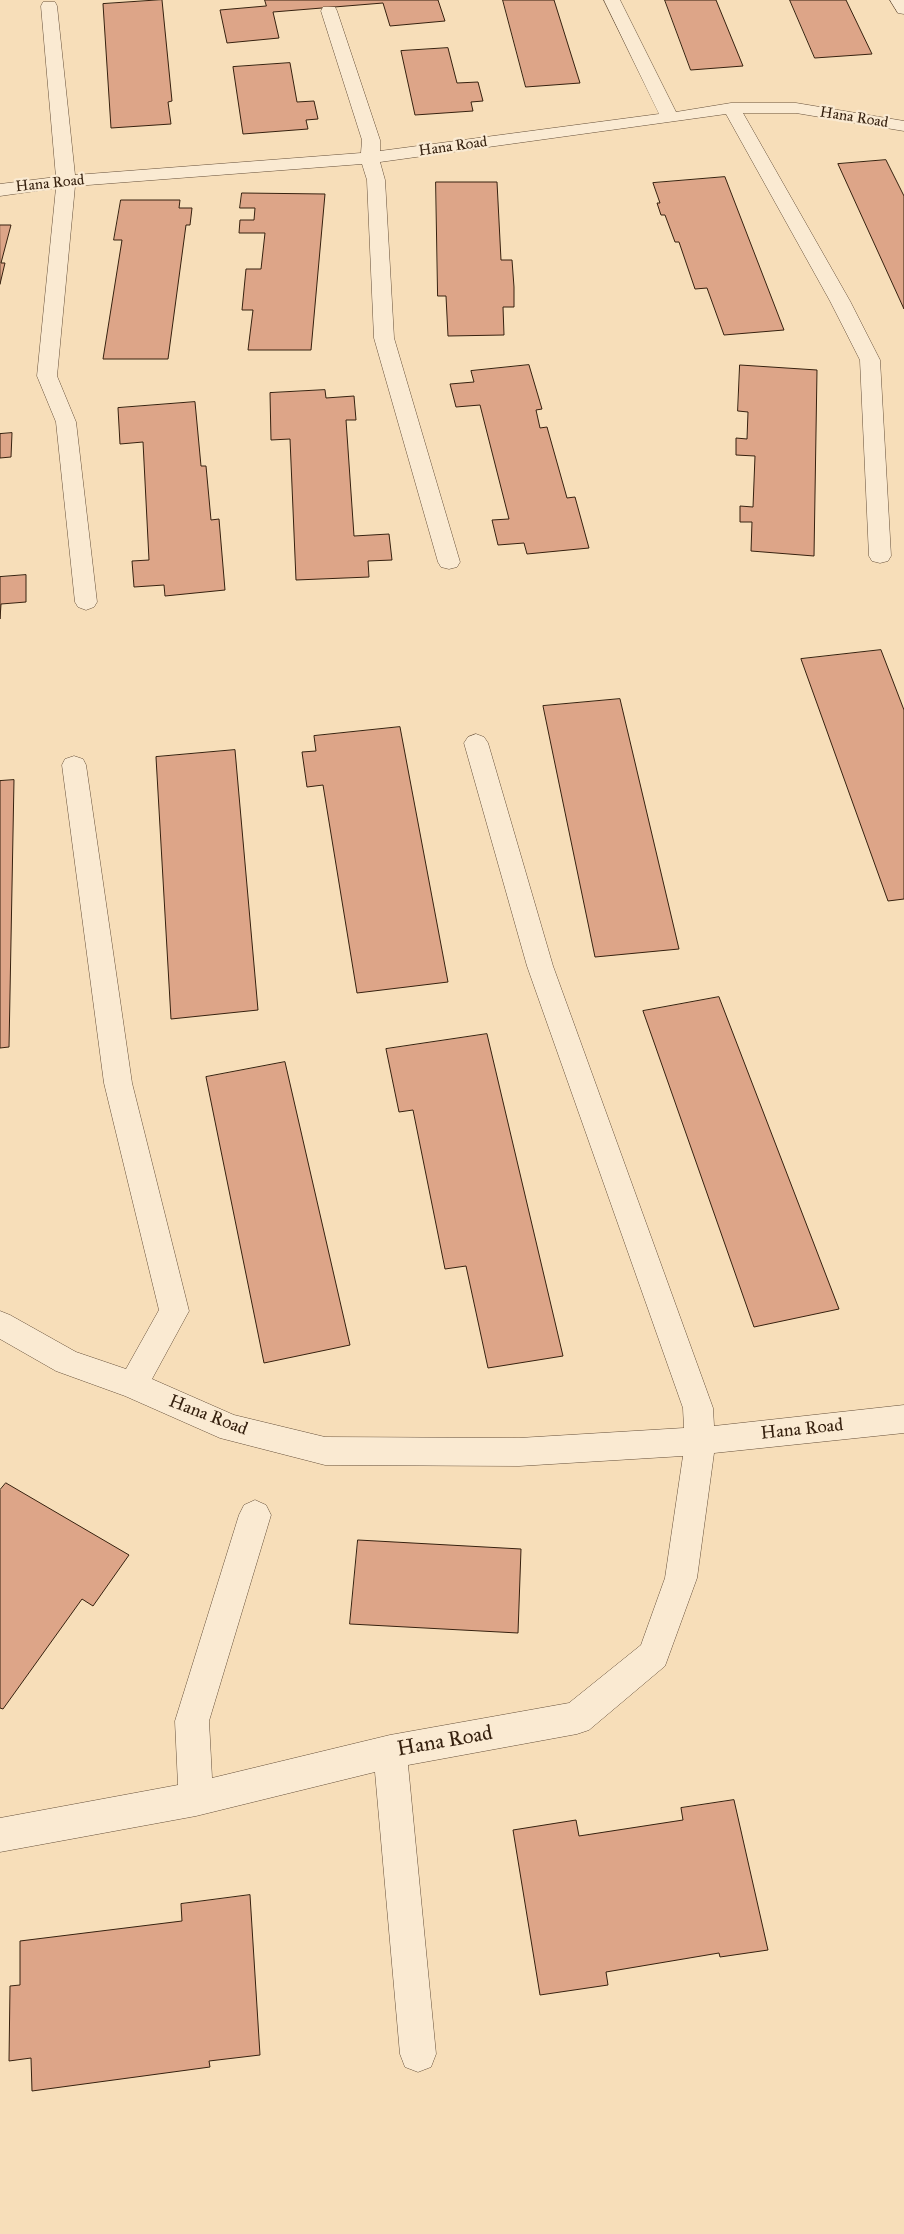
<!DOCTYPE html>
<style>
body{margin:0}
canvas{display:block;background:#f7deb9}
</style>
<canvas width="904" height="2234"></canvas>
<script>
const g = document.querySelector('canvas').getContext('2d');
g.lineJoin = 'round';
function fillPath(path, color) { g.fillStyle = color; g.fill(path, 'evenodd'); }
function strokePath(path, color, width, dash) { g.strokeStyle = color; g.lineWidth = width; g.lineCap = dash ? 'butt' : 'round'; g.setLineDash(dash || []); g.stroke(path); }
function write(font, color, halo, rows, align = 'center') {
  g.font = font + ' "IM FELL Great Primer",serif'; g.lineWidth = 4.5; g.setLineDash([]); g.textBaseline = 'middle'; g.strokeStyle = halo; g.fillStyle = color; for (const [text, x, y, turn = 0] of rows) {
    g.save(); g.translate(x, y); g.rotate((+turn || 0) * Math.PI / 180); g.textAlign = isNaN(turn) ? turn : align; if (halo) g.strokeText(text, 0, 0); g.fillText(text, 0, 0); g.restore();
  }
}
const building = new Path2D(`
 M 162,0 L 172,101 L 168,102 L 171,124 L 111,128 L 103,4 Z
 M 265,0 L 438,0 L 445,21 L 390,26 L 383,3 L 273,12 L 279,38 L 227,43 L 220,10 L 266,6 Z
 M 503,0 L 554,0 L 580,83 L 526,87 Z
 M 665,0 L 716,0 L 743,66 L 691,70 Z
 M 790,0 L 846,0 L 872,54 L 815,58 Z
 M 448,48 L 457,83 L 478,82 L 483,101 L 471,102 L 473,111 L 415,115 L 401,51 Z
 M 290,63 L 297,102 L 314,101 L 318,119 L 306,120 L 308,129 L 243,134 L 233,67 Z
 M 886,160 L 904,196 L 904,309 L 838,164 Z
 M 725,177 L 784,330 L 724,335 L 707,288 L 695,289 L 679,242 L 675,242 L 665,215 L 661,215 L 657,203 L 660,203 L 653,183 Z
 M 436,182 L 497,182 L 501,260 L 512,260 L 514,287 L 514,307 L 503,307 L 504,335 L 448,336 L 446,296 L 438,296 Z
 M 242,193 L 325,194 L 311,350 L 248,350 L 253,310 L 242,310 L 246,269 L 261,269 L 265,233 L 239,233 L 240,220 L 254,220 L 255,208 L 240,208 Z
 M 121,200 L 180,200 L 179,208 L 192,208 L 190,225 L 186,225 L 168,359 L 103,359 L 122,240 L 114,240 Z
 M 0,225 L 11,225 L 1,263 L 5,263 L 0,284 Z
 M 529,365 L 542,409 L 536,410 L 540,428 L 547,427 L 567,498 L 575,497 L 589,548 L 527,554 L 524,543 L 498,545 L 492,520 L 509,519 L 480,405 L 456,407 L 450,384 L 474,382 L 471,371 Z
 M 740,365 L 817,370 L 814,556 L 751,551 L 752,522 L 740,522 L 740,506 L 753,507 L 755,456 L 736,455 L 736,438 L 747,439 L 748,412 L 738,411 Z
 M 325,390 L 326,398 L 354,396 L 356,420 L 346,420 L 354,536 L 389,534 L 392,560 L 368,561 L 369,577 L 296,580 L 290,439 L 271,440 L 270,393 Z
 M 195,402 L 201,466 L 206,466 L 211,520 L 219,519 L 225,590 L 165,596 L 164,585 L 134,587 L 132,561 L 149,560 L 143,442 L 120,444 L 118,408 Z
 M 12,433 L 11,457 L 0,458 L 0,434 Z
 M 26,575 L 26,602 L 1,604 L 0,619 L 0,577 Z
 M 881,650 L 904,710 L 904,899 L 888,901 L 801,659 Z
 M 620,699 L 679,949 L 595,957 L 543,706 Z
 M 400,727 L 448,982 L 357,993 L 323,785 L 307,787 L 302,752 L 316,751 L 314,736 Z
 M 235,750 L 258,1010 L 171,1019 L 156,757 Z
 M 14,780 L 9,1047 L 0,1048 L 0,781 Z
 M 719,997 L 839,1309 L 754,1327 L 643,1011 Z
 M 487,1034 L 563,1356 L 488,1368 L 466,1266 L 445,1269 L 413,1110 L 399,1112 L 386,1049 Z
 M 285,1062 L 350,1345 L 264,1363 L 206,1077 Z
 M 6,1483 L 129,1555 L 93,1606 L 82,1599 L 3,1709 L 0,1708 L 0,1490 Z
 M 358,1540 L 521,1549 L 518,1633 L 350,1624 Z
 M 734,1800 L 768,1950 L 720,1957 L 719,1953 L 606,1972 L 608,1985 L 540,1995 L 513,1830 L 576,1820 L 579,1836 L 683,1820 L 681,1808 Z
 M 250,1895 L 260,2055 L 209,2061 L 210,2067 L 32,2091 L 31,2058 L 9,2061 L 10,1986 L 20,1985 L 20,1941 L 182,1921 L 181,1904 Z`);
fillPath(building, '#dda588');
strokePath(building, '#36210f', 1);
const minor = new Path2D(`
 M 604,0 L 620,0 L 676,112 L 731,103 L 796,103 L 904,121 L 904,131 L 796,113 L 743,113 L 850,301 L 880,360 L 891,556 L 888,561 L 880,563 L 872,561 L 869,556 L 860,360 L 830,301 L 726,114 L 380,162 L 385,180 L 394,338 L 460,562 L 457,567 L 449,569 L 441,567 L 438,562 L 374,338 L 367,180 L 362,164 L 75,186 L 57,376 L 76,422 L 97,602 L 94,607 L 86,610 L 78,607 L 75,602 L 56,422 L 37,376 L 56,188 L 0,196 L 0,184 L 56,177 L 41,6 L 43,2 L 55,2 L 57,6 L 75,175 L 361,153 L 362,140 L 321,11 L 323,7 L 335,7 L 337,11 L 380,140 L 380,151 L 659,114 Z
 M 890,0 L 904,0 L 904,14 L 898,13 Z
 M 476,734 L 484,737 L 488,743 L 553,966 L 713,1408 L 714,1426 L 904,1405 L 904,1433 L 714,1453 L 697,1578 L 665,1666 L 589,1730 L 577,1734 L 408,1765 L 436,2054 L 431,2067 L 418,2072 L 405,2067 L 400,2054 L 375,1772 L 196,1816 L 0,1852 L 0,1818 L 178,1785 L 175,1721 L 239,1515 L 244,1505 L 255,1500 L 266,1505 L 271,1515 L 209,1721 L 212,1778 L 390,1735 L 569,1703 L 641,1645 L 665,1578 L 683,1456 L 519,1466 L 325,1465 L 220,1438 L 125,1396 L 56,1371 L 0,1339 L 0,1311 L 10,1315 L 76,1352 L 126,1369 L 159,1310 L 104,1083 L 62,765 L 65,759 L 74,756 L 83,759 L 86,765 L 132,1083 L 189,1311 L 152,1379 L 234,1415 L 325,1437 L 519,1438 L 684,1428 L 683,1408 L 527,966 L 464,743 L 468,737 Z`);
strokePath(minor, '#66503a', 1);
fillPath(minor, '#faead2');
write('15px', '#36210f', '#faead2', [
 ["Hana Road",854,118,9],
 ["Hana Road",453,147,-8],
 ["Hana Road",50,184,-6]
]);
write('18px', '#36210f', '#faead2', [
 ["Hana Road",208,1416,21],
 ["Hana Road",802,1430,-6]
]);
write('21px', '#36210f', '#faead2', [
 ["Hana Road",445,1742,-10]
]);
</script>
